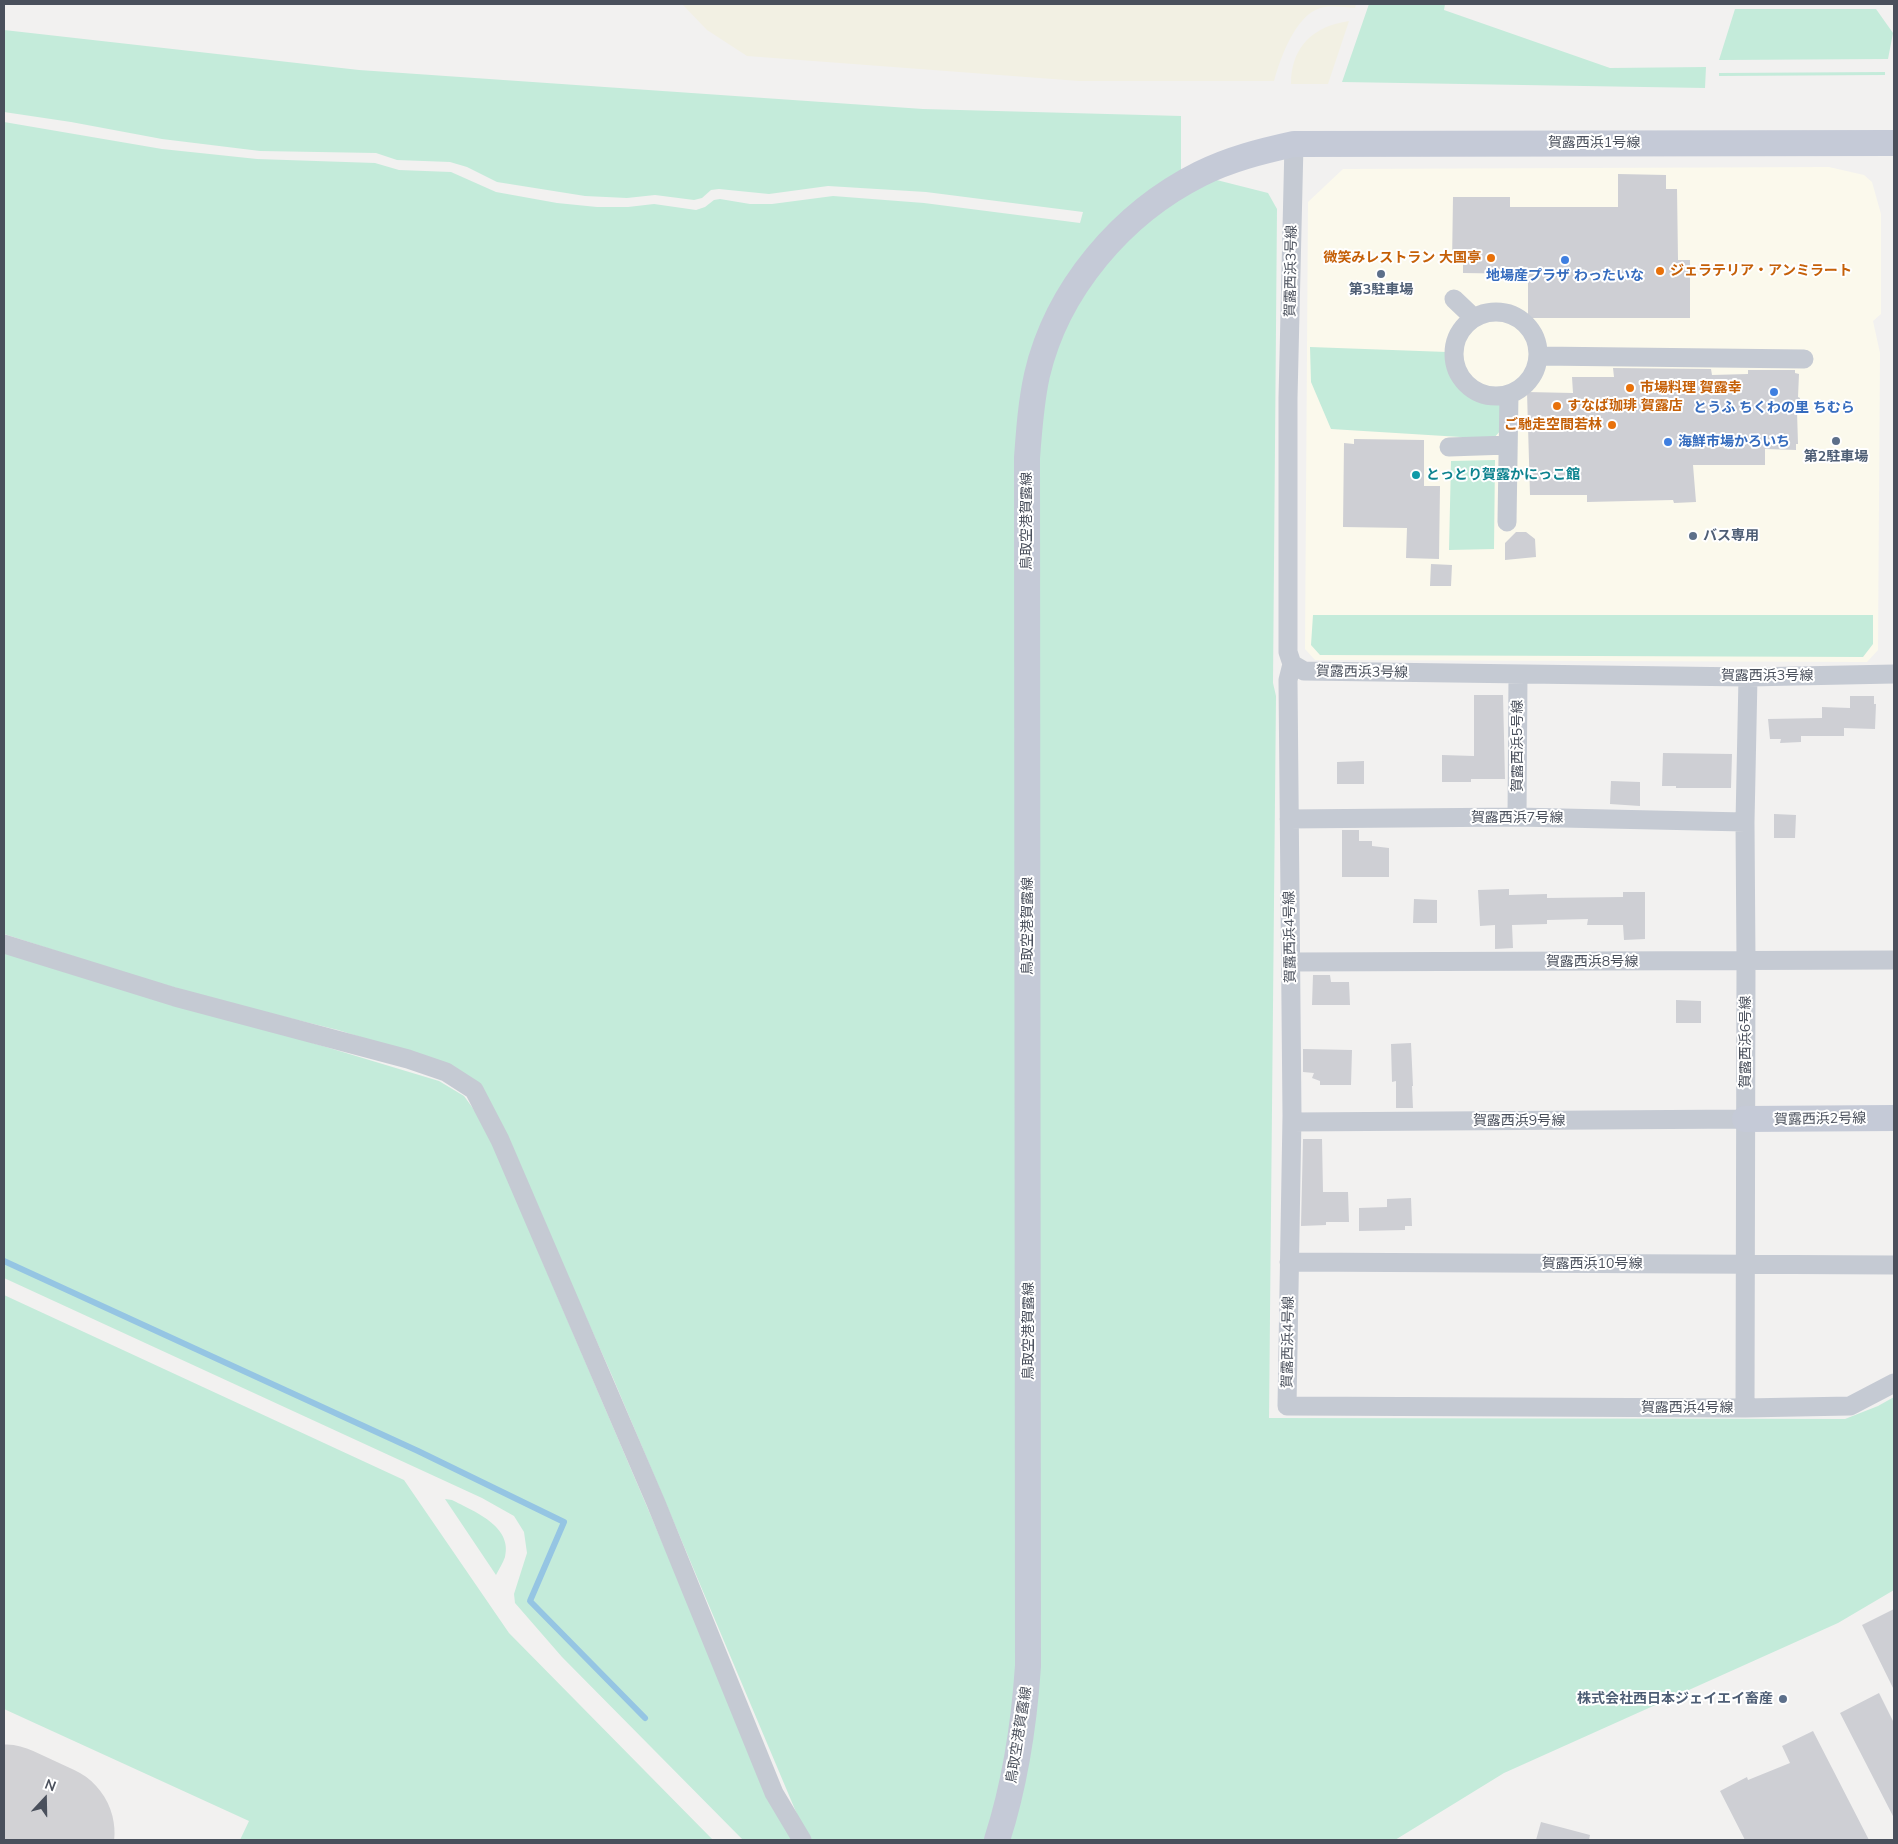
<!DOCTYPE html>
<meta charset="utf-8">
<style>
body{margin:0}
#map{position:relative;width:1898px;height:1844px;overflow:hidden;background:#f2f1f0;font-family:Mulish,sans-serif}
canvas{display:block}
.frame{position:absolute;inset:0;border:5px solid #4a505c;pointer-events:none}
.north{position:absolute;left:20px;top:1774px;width:50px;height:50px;-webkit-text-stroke:4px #fff;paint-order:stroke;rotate:21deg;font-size:14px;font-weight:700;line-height:20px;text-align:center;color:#4a505c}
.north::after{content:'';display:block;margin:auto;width:18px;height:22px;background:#4a505c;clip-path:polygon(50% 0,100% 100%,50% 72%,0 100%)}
</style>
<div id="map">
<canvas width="1898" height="1844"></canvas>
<div class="frame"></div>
<div class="north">N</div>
</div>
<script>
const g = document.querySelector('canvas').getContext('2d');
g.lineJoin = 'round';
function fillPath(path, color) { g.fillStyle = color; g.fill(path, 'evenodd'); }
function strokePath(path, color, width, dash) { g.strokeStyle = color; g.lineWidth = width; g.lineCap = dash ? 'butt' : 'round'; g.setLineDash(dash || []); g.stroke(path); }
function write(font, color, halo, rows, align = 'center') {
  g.font = font + ' Mulish,"Noto Sans JP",sans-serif'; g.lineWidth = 4; g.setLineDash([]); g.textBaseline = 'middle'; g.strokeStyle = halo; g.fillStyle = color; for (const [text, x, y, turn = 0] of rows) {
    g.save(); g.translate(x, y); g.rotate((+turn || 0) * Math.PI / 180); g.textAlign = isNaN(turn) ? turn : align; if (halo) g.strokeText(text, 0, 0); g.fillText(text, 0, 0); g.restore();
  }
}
fillPath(new Path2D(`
 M 1829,167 L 1864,175 L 1872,182 L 1881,214 L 1881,314 L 1873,321 L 1880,353 L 1878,650 L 1867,662 L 1315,660 L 1305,649 L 1308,202 L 1343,169 Z`), '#fbf9ec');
fillPath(new Path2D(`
 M 1369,4 L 1445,4 L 1444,10 L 1610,68 L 1706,67 L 1705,88 L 1342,82 Z
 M 1735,9 L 1876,9 L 1893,33 L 1888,59 L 1719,60 Z
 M 4,30 L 359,70 L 923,109 L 1181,116 L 1181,171 L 1268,193 L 1277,209 L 1273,683 L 1276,696 L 1269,1418 L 1845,1419 L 1878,1406 L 1894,1397 L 1894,1590 L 1838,1623 L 1504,1773 L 1395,1840 L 811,1840 L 799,1819 L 613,1378 L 497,1117 L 430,1059 L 338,1030 L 228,1003 L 125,973 L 4,934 L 4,122 L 162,149 L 257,159 L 375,163 L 399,170 L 451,172 L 496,192 L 557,203 L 597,207 L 628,207 L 654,204 L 696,210 L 705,207 L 714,200 L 720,199 L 750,204 L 772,204 L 833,196 L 924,203 L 1080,223 L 1083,212 L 926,192 L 828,186 L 769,194 L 719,189 L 711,190 L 702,198 L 694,200 L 655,195 L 627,198 L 585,196 L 497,182 L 467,167 L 450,162 L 397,160 L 376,153 L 260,151 L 162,139 L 71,122 L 4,112 Z
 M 1885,72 L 1885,75 L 1719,76 L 1719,73 Z
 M 1310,347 L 1447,352 C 1449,385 1469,398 1500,402 L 1501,430 L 1493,439 L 1331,429 L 1311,382 Z
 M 1495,460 L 1494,549 L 1449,550 L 1451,461 Z
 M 1313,615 L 1873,615 L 1873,644 L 1863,657 L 1320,655 L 1311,645 Z
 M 4,950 L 439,1081 L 464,1096 L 483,1122 L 680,1584 L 794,1840 L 743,1840 L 562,1657 L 515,1603 L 514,1594 L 527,1553 L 524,1532 L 514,1516 L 482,1498 L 4,1278 Z
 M 4,1295 L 404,1480 L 509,1633 L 713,1840 L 240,1840 L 249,1821 L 4,1709 Z
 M 445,1499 L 452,1500 C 473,1511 513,1526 505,1557 C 503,1563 499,1569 496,1575 Z`), '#c4ebda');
fillPath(new Path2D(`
 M 682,4 L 1356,4 L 1355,8 C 1343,7 1331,5 1320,8 C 1295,16 1280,59 1274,81 L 1079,81 L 747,56 L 707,30 Z
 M 1349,21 L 1328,84 L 1291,84 C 1291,47 1313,26 1349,21 Z`), '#f2f0e3');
strokePath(new Path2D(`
 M 4,1261 L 418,1451 L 564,1522 L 530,1601 L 645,1718`), '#95c5e3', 6);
strokePath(new Path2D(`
 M 4,1814 L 45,1833`), '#d2d2d5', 139);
fillPath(new Path2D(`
 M 1618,174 L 1666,175 L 1666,189 L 1677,189 L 1678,260 L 1690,260 L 1690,318 L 1528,318 L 1528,274 L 1463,273 L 1463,264 L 1452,264 L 1453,197 L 1510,197 L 1510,207 L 1618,207 Z
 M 1613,368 L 1711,369 L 1712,375 L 1748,374 L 1748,370 L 1795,370 L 1795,373 L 1799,374 L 1798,397 L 1800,398 L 1799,410 L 1797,411 L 1798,444 L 1796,444 L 1796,450 L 1765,449 L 1765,465 L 1693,465 L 1696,502 L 1674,503 L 1673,500 L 1587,502 L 1587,495 L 1530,495 L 1527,392 L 1573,393 L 1572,377 L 1614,377 Z
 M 1354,439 L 1424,440 L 1424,486 L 1440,486 L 1439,559 L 1406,558 L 1407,528 L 1343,527 L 1344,443 L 1354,444 Z
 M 1516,532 L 1526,532 L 1535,539 L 1536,557 L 1505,560 L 1505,543 Z
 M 1431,564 L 1452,565 L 1451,586 L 1430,586 Z
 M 1474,695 L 1503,695 L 1505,779 L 1471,779 L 1471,782 L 1442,782 L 1442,755 L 1474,756 Z
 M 1850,696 L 1874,696 L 1874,704 L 1876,704 L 1875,729 L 1844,728 L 1844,736 L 1801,736 L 1801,742 L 1780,743 L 1781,739 L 1770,739 L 1768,719 L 1822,718 L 1822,707 L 1850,708 Z
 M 1663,753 L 1732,754 L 1731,788 L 1676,788 L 1676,786 L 1662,786 Z
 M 1364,761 L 1364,784 L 1337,784 L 1337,762 Z
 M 1611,781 L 1640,782 L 1640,806 L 1610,804 Z
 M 1774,814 L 1796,815 L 1795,838 L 1774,838 Z
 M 1342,830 L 1359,830 L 1359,841 L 1372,841 L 1372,846 L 1389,848 L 1389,877 L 1342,877 Z
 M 1509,889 L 1509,895 L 1547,894 L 1547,898 L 1623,897 L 1623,892 L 1645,892 L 1645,939 L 1624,940 L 1623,925 L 1587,925 L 1588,919 L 1547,920 L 1547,924 L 1512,925 L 1513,948 L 1495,949 L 1495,925 L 1480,926 L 1478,890 Z
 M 1414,899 L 1437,900 L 1437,923 L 1413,923 Z
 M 1313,975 L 1330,975 L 1331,982 L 1349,982 L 1350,1005 L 1312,1005 Z
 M 1676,1000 L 1701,1001 L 1701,1023 L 1676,1023 Z
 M 1411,1043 L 1413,1086 L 1412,1086 L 1413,1108 L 1396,1108 L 1396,1081 L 1392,1082 L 1391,1044 Z
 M 1303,1049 L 1352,1050 L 1351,1085 L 1320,1085 L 1320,1081 L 1312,1078 L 1314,1073 L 1303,1072 Z
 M 1303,1139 L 1322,1139 L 1323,1192 L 1348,1192 L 1349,1222 L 1326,1222 L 1326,1225 L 1301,1226 Z
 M 1411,1198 L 1412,1226 L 1405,1226 L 1405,1230 L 1359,1231 L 1359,1208 L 1387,1207 L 1387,1199 Z
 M 1894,1609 L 1894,1690 L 1862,1625 Z
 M 1879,1693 L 1894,1723 L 1894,1818 L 1840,1713 Z
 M 1813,1731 L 1869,1840 L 1745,1840 L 1720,1791 L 1747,1777 L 1748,1780 L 1790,1763 L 1782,1746 Z
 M 1541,1822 L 1590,1835 L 1589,1840 L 1536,1840 Z`), '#cecfd4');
strokePath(new Path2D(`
 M 1294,144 L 1288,398 L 1288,652 L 1292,664 L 1304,671 L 1748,677 L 1894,674
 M 1454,299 L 1474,318
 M1454 354a42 42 0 1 1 84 0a42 42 0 1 1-84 0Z
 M 1539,356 L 1804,359
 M 1449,447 L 1508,445
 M 1507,522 L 1509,394
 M 1292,664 L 1288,680 L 1292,1116 L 1287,1406 L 1745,1408 L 1850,1406 L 1894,1383
 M 1517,817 L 1518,674
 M 1289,819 L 1517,817 L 1745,822
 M 4,944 L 175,997 L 408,1059 L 446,1072 L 474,1090 L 500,1140 L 656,1503 L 774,1793 L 802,1840
 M 1291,962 L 1894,960
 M 1292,1122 L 1745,1119
 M 1289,1262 L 1894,1265
 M 1745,1408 L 1746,961 L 1745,822 L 1748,677`), '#c5cad3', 19);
strokePath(new Path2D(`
 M 1745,1119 L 1894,1118
 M 997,1840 C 1015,1784 1024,1725 1028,1666 L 1027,458 C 1029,430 1031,402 1037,375 C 1057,289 1122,213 1200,174 C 1230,159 1262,151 1294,144 L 1894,143`), '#c5cad7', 26);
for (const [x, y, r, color] of [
 [1491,258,5,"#e8710a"],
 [1565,260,5,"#3f7fe0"],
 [1660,271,5,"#e8710a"],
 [1381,274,5,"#5c6f8a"],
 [1630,388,5,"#e8710a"],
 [1774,392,5,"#3f7fe0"],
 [1557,406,5,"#e8710a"],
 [1612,425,5,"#e8710a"],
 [1836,441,5,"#5c6f8a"],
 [1668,442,5,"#3f7fe0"],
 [1416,475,5,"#0f9aa8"],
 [1693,536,5,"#5c6f8a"],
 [1783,1699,5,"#5c6f8a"]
]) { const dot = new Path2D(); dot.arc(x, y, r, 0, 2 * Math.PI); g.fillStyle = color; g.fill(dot); strokePath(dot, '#fff', 2); }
write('14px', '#4a505c', '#fff', [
 ["賀露西浜1号線",1594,143],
 ["賀露西浜3号線",1291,271,-89],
 ["鳥取空港賀露線",1027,521,-90],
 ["賀露西浜3号線",1362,672,1],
 ["賀露西浜3号線",1767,676],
 ["賀露西浜5号線",1518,746,-90],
 ["賀露西浜7号線",1517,818],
 ["鳥取空港賀露線",1028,926,-90],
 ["賀露西浜4号線",1290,937,-91],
 ["賀露西浜8号線",1592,962],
 ["賀露西浜6号線",1746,1042,-90],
 ["賀露西浜2号線",1820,1119,-1],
 ["賀露西浜9号線",1519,1121],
 ["賀露西浜10号線",1592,1264],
 ["鳥取空港賀露線",1029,1331,-90],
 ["賀露西浜4号線",1288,1342,-89],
 ["賀露西浜4号線",1687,1408],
 ["鳥取空港賀露線",1019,1735,-81]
]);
write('bold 14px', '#c56008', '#fff', [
 ["微笑みレストラン 大国亭",1481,258,"right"],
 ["ジェラテリア・アンミラート",1670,271],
 ["市場料理 賀露幸",1640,388],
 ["すなば珈琲 賀露店",1567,406],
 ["ご馳走空間若林",1602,425,"right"]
], 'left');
write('bold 14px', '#366cbe', '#fff', [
 ["地場産プラザ わったいな",1565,276],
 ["とうふ ちくわの里 ちむら",1774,408],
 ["海鮮市場かろいち",1678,442,"left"]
]);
write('bold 14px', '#4e5e75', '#fff', [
 ["第3駐車場",1381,290],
 ["第2駐車場",1836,457],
 ["バス専用",1703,536,"left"],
 ["株式会社西日本ジェイエイ畜産",1773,1699,"right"]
]);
write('bold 14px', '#0d838f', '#fff', [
 ["とっとり賀露かにっこ館",1426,475]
], 'left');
</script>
